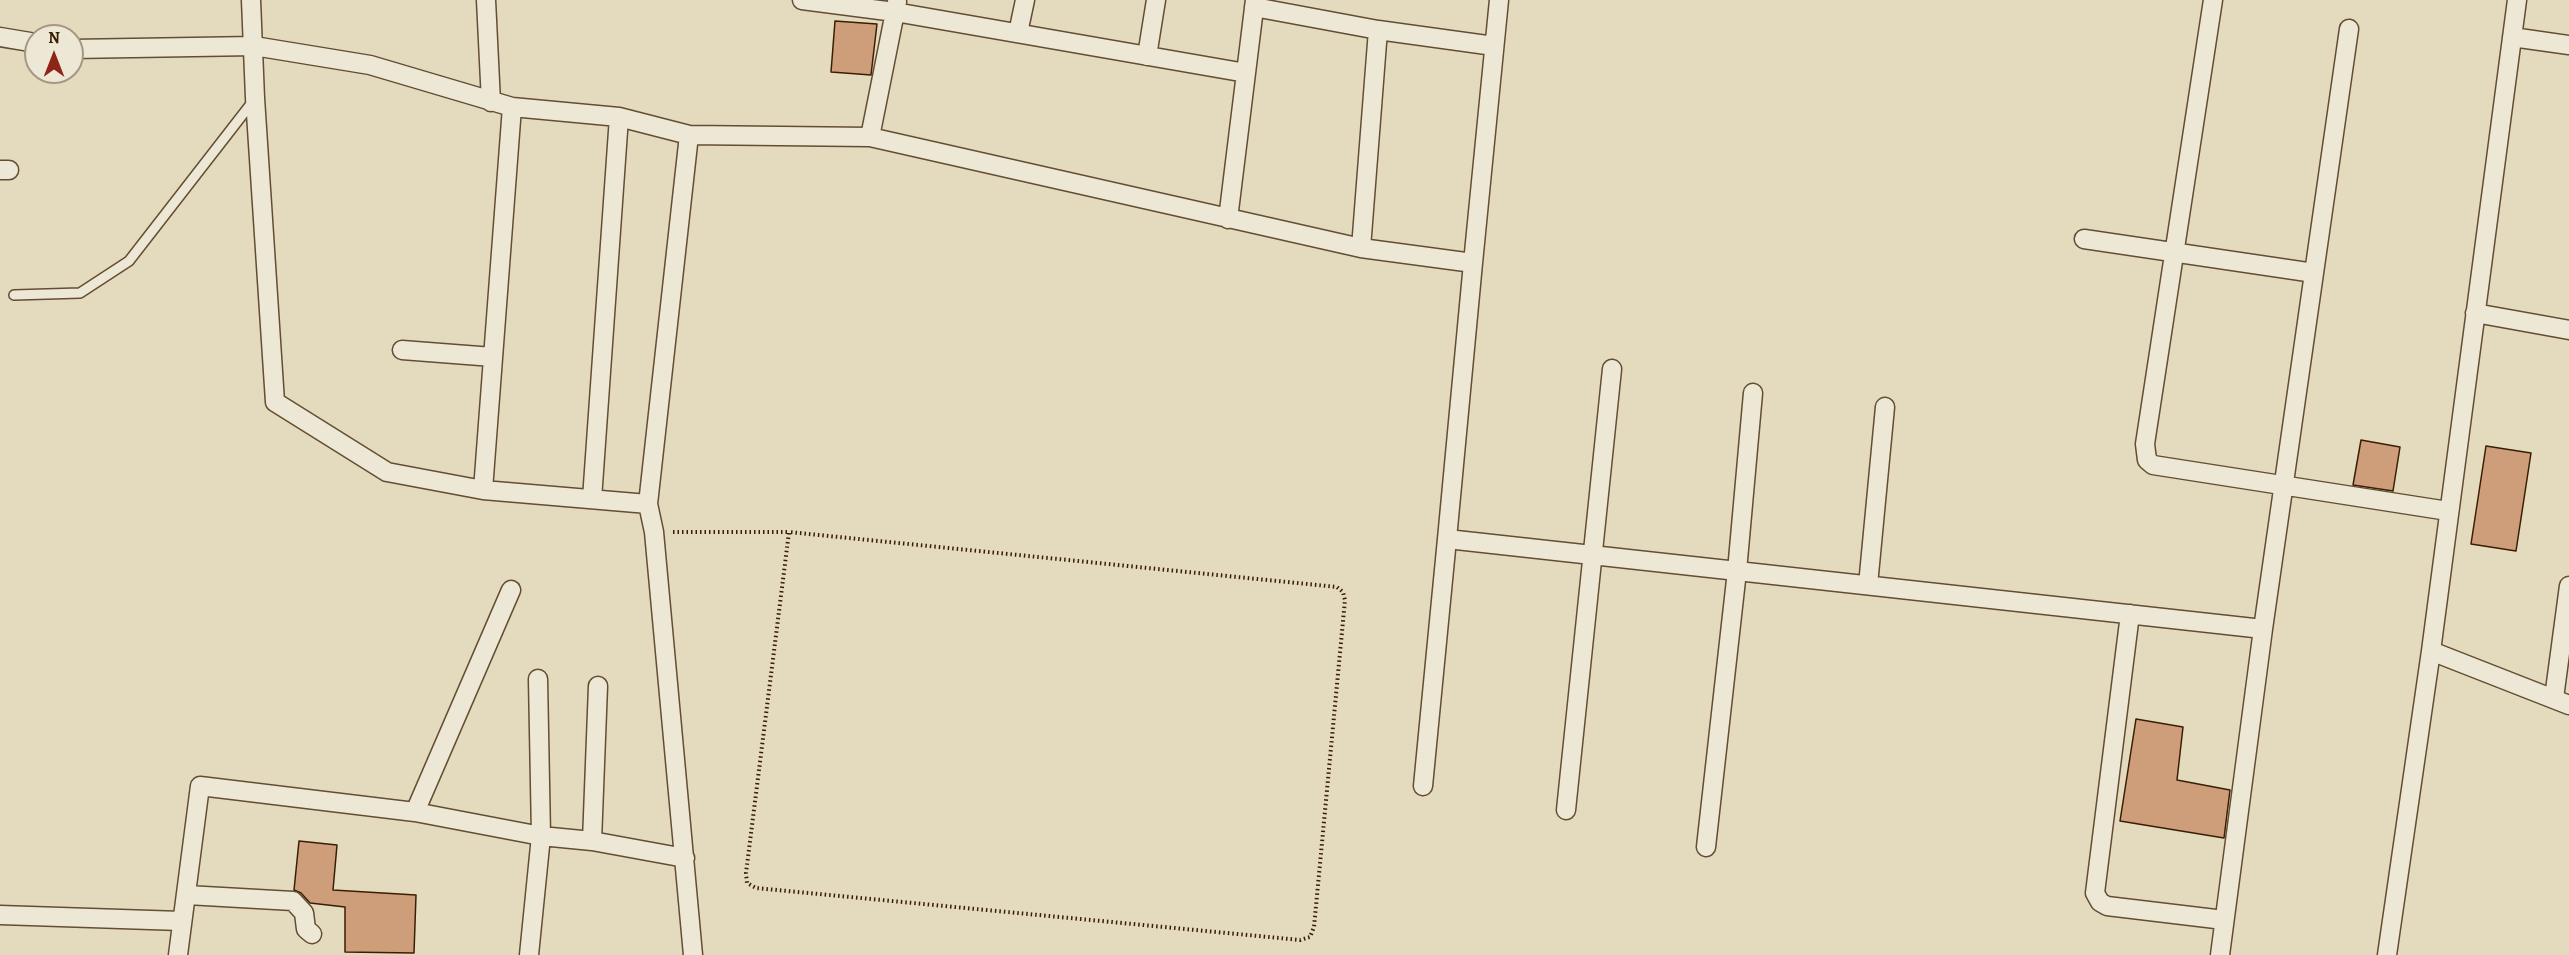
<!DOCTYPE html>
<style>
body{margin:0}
#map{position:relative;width:2569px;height:955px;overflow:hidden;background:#e4dbbe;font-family:Alegreya,serif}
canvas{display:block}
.north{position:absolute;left:24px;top:24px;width:60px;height:60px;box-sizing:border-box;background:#ede8d5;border:2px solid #a59781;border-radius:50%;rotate:0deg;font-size:16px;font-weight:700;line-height:24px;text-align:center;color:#3a1e04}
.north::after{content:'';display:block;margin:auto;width:21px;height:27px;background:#8f2418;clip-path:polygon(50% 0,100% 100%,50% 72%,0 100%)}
</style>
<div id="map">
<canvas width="2569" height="955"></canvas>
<div class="north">N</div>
</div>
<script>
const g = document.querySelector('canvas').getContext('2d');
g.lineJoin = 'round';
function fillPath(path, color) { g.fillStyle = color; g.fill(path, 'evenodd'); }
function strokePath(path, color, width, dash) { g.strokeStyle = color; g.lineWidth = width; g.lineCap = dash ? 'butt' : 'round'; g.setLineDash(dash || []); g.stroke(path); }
const building = new Path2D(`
 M 835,21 L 877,24 L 871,75 L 831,72 Z
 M 2361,440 L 2400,447 L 2393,491 L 2353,485 Z
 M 2486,446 L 2531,453 L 2516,551 L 2471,544 Z
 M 2136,719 L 2183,727 L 2177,780 L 2230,790 L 2224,838 L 2120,821 Z
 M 299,841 L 337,845 L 333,890 L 416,895 L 414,953 L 345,952 L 345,907 L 310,903 L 301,893 L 294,890 Z`);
fillPath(building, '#ce9d7a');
strokePath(building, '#3a1e04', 1.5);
const service = new Path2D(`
 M 14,295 L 80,293 L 129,261 L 254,100`);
const minor = new Path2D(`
 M 251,0 L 255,98 L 275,402 L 387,472 L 483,490 L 648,504
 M 486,0 L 491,102
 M 802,0 L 895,12 L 1246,73
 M 2213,0 L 2145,444 L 2147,460 L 2153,465 L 2448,511
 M 1254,7 L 1378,30 L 1494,46
 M 1018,33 L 1025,0
 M 0,37 L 36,43
 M 2512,37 L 2569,45
 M 72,49 L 254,46 L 370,65 L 512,107 L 619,117 L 689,135 L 870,137 L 1361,248 L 1473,263 L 1447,539 L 2263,629 L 2220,955
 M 1147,56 L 1156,0
 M 689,135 L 648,504 L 654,532 L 693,955
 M 870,137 L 897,2
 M 0,170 L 9,170
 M 1228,219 L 1255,0
 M 2084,239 L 2314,273
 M 1361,248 L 1378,30
 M 1473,263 L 1499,0
 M 2475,313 L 2569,330
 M 402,350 L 493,357
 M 483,490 L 512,107
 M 592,499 L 619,117
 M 1868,585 L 1885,407
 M 2130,614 L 2095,893 L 2100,902 L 2107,906 L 2224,920
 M 2263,629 L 2349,29
 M 2431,651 L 2569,705
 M 2554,698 L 2569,586
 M 1423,786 L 1447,539
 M 1566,810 L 1612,369
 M 415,812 L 511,590
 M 592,841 L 598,686
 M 1706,847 L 1737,571 L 1753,393
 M 187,895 L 293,901 L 304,913 L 306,929 L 312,934
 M 0,915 L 181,921
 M 178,955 L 200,786 L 415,812 L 541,836 L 592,841 L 685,858
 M 529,955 L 541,836 L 538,679
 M 2387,955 L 2431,651 L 2517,0`);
strokePath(service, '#644d32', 12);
strokePath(minor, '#644d32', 21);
strokePath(new Path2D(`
 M 673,532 L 789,532 L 746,873 L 747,883 L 756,888 L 1300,940 L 1310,937 L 1314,927 L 1345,600 L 1343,592 L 1337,587 L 789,532`), '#3a1e04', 4, [1.5, 3]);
strokePath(service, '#ede8d5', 9);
strokePath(minor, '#ede8d5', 18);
</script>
